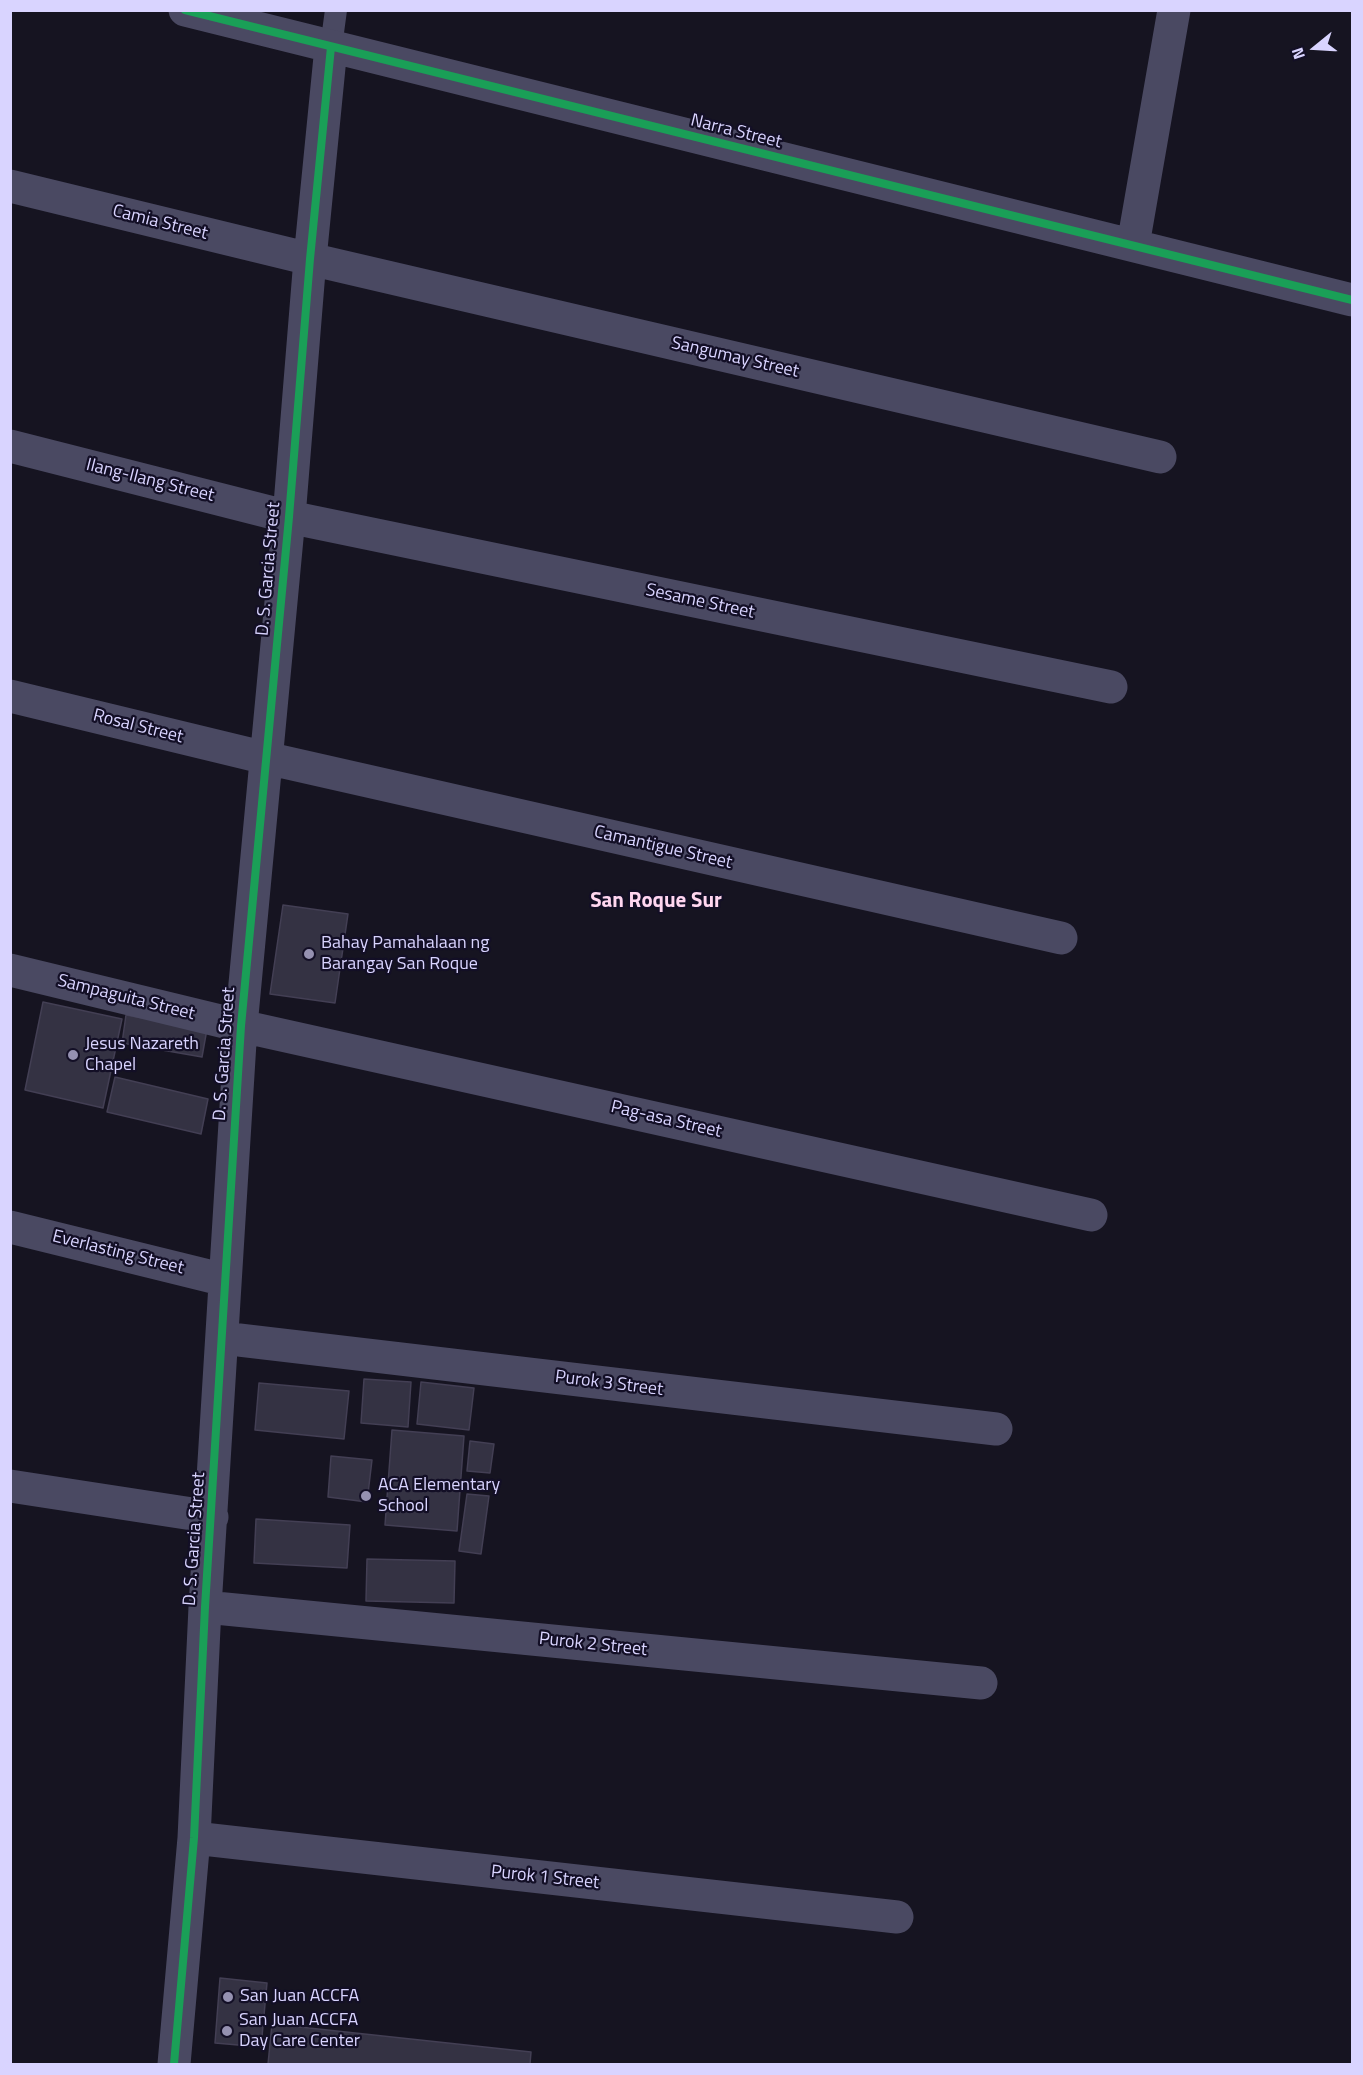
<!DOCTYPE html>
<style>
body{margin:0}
#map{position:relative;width:1363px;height:2075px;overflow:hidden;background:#161421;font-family:"Titillium Web",sans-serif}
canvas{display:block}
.frame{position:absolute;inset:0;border:12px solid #d9d4ff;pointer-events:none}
.north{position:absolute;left:1285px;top:18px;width:60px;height:60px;-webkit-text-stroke:4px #130f26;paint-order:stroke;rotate:252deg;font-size:16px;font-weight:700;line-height:24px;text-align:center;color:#d9d4ff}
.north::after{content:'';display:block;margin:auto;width:21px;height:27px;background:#d9d4ff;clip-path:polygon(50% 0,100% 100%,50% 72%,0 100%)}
</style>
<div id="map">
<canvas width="1363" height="2075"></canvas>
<div class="frame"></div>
<div class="north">N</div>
</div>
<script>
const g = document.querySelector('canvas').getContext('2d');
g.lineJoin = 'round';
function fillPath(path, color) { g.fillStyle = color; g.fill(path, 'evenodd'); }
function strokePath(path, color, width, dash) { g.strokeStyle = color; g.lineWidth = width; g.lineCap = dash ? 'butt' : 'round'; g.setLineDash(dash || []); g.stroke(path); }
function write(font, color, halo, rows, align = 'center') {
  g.font = font + ' "Titillium Web",sans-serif'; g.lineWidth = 4.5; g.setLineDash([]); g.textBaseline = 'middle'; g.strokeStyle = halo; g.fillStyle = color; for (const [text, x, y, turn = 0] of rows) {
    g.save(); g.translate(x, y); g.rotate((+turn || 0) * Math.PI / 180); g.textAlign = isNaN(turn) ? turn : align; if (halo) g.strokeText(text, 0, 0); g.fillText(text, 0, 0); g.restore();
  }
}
const building = new Path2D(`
 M 283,905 L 348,914 L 335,1003 L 270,994 Z
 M 43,1002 L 122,1019 L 103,1108 L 25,1090 Z
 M 126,1015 L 207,1029 L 202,1057 L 122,1043 Z
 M 115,1077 L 208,1099 L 201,1134 L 107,1112 Z
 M 364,1379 L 411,1382 L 408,1427 L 361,1423 Z
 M 421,1382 L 474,1388 L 469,1430 L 417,1424 Z
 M 259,1383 L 349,1391 L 344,1439 L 255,1430 Z
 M 392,1430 L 464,1436 L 457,1531 L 385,1525 Z
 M 470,1441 L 494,1444 L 490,1473 L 467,1471 Z
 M 331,1456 L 372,1460 L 367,1502 L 328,1497 Z
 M 467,1494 L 489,1496 L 481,1554 L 459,1551 Z
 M 256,1519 L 350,1525 L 347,1568 L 254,1563 Z
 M 367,1559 L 455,1561 L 454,1603 L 366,1601 Z
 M 220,1978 L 267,1983 L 261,2047 L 215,2043 Z
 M 272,2024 L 531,2052 L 530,2064 L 268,2064 Z`);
fillPath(building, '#343243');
strokePath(building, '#433f54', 1.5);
strokePath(new Path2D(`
 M 331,47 L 336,10`), '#4a4962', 22);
strokePath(new Path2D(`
 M 185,10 L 1352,300
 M 10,186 L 310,259 L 1160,457
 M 1133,245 L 1174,10
 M 10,446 L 289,517 L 1111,687
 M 10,696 L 266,758 L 1061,938
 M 10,970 L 241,1026 L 1091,1215
 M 10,1227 L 225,1280
 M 222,1338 L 996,1429
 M 10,1486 L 212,1517
 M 205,1607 L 981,1683
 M 194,1838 L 897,1917
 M 174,2064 L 194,1838 L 205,1607 L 241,1026 L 289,517 L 310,259 L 331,47`), '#4a4962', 33);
strokePath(new Path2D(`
 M 185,10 L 1352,300
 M 174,2064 L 194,1838 L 205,1607 L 241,1026 L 289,517 L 310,259 L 331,47`), '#1a9f57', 8);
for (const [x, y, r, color] of [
 [309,954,6,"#9591b1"],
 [73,1055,6,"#9591b1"],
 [366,1496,6,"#9591b1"],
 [228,1997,6,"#9591b1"],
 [227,2031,6,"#9591b1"]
]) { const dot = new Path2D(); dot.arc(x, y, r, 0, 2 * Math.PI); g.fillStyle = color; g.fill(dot); strokePath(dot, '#130f26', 2); }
write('18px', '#d9d4ff', '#130f26', [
 ["Narra Street",736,132,14],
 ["Camia Street",160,223,14],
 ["Sangumay Street",735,358,13],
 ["Ilang-Ilang Street",150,481,14],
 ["D. S. Garcia Street",269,569,-85],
 ["Sesame Street",700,602,12],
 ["Rosal Street",138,727,14],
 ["Camantigue Street",663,848,13],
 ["Sampaguita Street",126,998,14],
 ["D. S. Garcia Street",225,1054,-86],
 ["Pag-asa Street",666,1120,13],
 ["Everlasting Street",118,1253,14],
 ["Purok 3 Street",609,1384,7],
 ["D. S. Garcia Street",195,1539,-86],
 ["Purok 2 Street",593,1645,6],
 ["Purok 1 Street",545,1878,6]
]);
write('18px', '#d9d4ff', '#130f26', [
 ["Bahay Pamahalaan ng",321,944],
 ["Barangay San Roque",321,965],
 ["Jesus Nazareth",85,1045],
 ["Chapel",85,1066],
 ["ACA Elementary",378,1486],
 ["School",378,1507],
 ["San Juan ACCFA",240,1997],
 ["San Juan ACCFA",239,2021],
 ["Day Care Center",239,2042]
], 'left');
write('bold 21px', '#ffd6f0', '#130f26', [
 ["San Roque Sur",656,902]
]);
</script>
